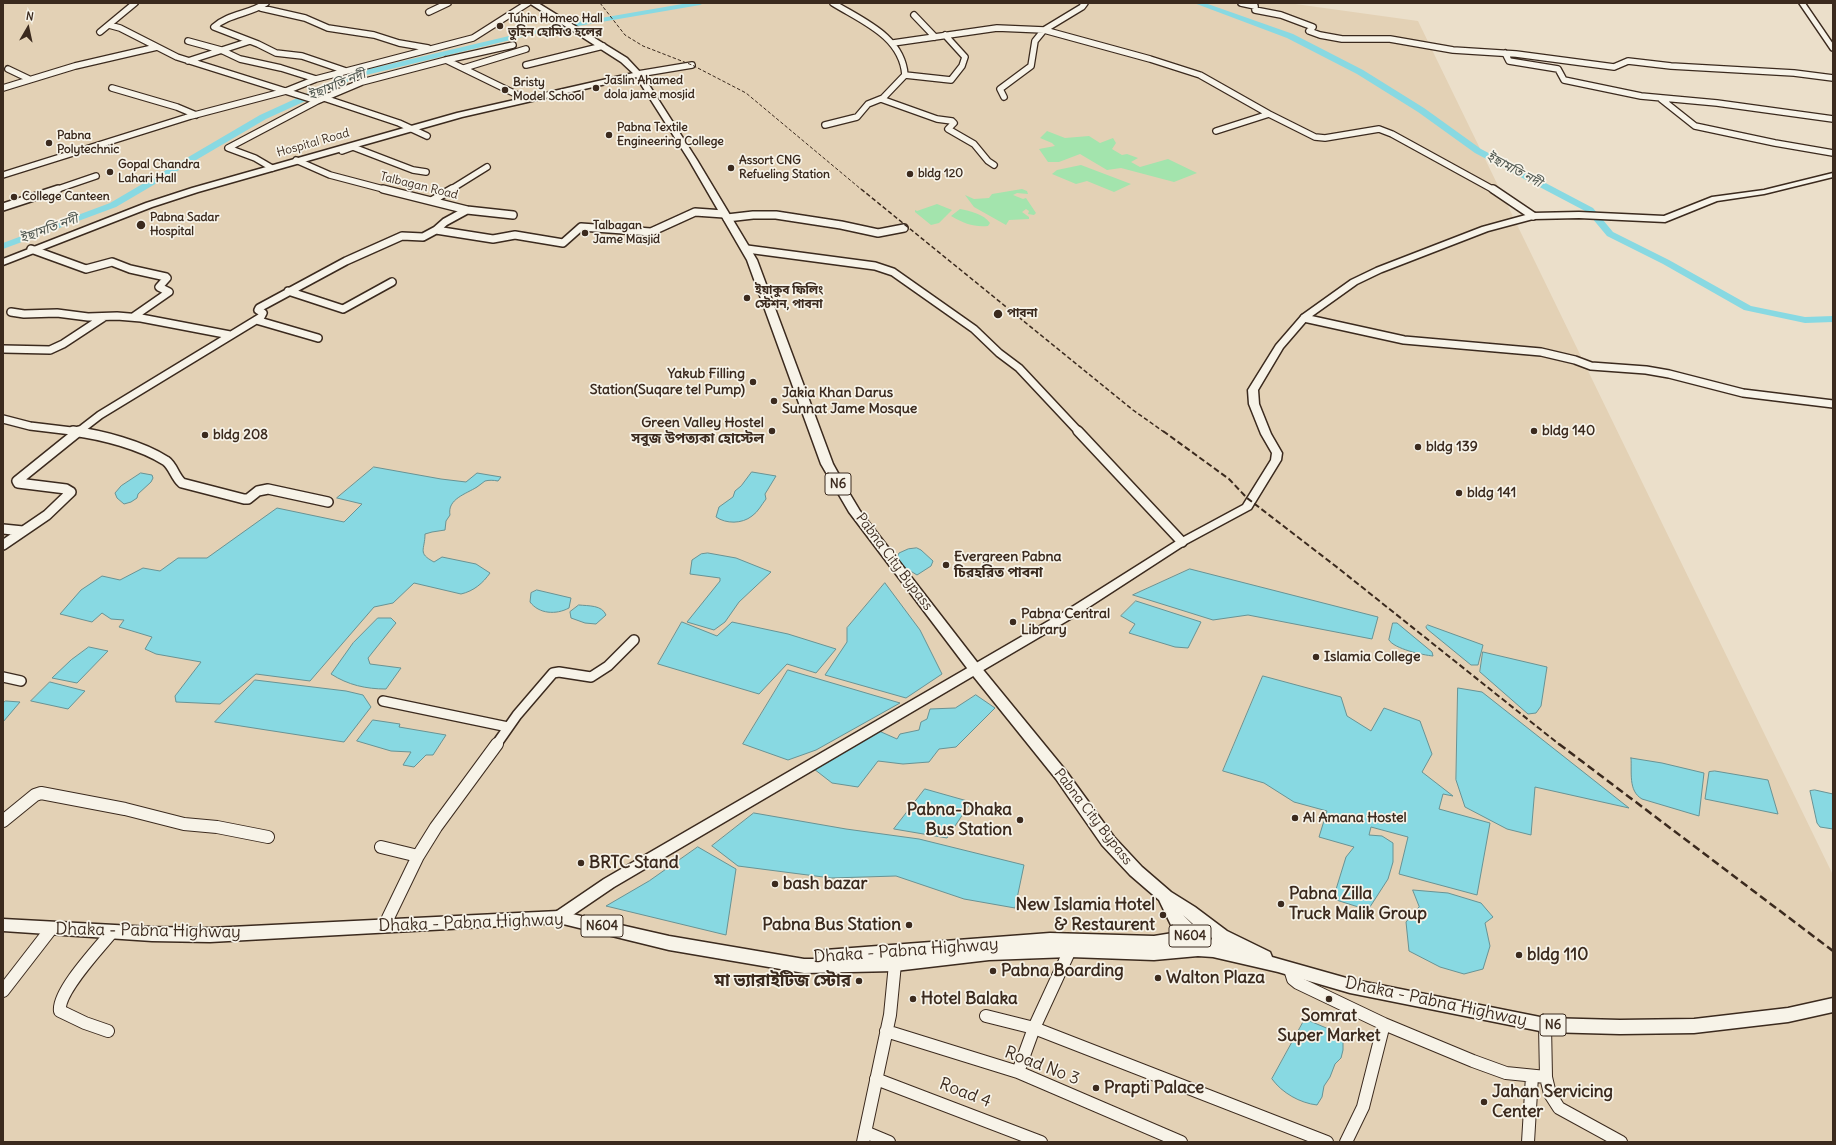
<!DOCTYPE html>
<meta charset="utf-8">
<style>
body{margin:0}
#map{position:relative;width:1836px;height:1145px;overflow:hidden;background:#ebdfca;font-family:Delius,sans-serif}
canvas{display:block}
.frame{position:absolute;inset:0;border:4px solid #3b2a1e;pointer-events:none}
.north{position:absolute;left:8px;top:8px;width:40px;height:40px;-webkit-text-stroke:3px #f7f3e8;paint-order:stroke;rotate:9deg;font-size:11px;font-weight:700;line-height:16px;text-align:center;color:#3b2a1e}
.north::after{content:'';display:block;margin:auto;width:14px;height:18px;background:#3b2a1e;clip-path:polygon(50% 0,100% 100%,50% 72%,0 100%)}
</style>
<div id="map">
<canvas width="1836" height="1145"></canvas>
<div class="frame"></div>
<div class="north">N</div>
</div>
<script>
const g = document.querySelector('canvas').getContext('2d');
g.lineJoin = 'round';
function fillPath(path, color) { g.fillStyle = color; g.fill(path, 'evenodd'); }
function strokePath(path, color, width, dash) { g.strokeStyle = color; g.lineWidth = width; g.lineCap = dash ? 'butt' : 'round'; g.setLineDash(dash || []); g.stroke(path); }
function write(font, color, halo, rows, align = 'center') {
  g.font = font + ' Delius,"Noto Sans Bengali",sans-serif'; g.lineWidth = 3.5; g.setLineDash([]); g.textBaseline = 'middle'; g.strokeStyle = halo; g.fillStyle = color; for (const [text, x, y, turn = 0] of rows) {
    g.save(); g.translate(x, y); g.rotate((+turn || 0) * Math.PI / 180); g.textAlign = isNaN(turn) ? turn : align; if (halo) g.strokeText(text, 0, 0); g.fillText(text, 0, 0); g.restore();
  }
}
fillPath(new Path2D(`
 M 3,3 L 1288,3 L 1418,21 L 1833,875 L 1833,1142 L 3,1142 Z`), '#e3d1b5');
fillPath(new Path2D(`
 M 1047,131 L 1065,138 L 1089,136 L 1100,143 L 1113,138 L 1116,143 L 1112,149 L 1122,155 L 1127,154 L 1138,158 L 1131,162 L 1140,167 L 1168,159 L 1197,173 L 1174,182 L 1121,168 L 1107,170 L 1080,154 L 1059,162 L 1048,162 L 1039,149 L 1055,146 L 1052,143 L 1040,138 Z
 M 1081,165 L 1131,184 L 1114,192 L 1087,181 L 1076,184 L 1052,174 L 1057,170 Z
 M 1022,189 L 1027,191 L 1028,194 L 1017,193 L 1013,195 L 1023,199 L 1026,198 L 1036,213 L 1034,215 L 1028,214 L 1029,211 L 1026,209 L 1022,212 L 1029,217 L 1029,219 L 1009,220 L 1006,225 L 974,207 L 965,195 L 974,199 L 989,198 L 992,194 Z
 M 937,204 L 952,210 L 939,223 L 931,225 L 915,212 L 915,210 L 917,211 Z
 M 960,209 C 970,211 984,214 990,223 L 988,226 C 973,227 965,224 951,216 Z`), '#a3e4ad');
const water = new Path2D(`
 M 374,467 L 441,479 L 466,482 L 477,473 L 501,477 L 498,481 C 493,480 489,480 485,481 C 482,483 480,485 477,487 C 466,494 447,499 450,515 L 446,521 L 445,530 L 432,532 L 425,534 C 425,550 417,553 434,562 L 442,557 L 476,564 L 490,573 C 483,583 474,591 461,594 L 414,583 L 393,603 L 374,607 L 310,681 L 256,674 L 220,704 L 176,702 L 175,696 L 201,662 L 156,654 L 145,649 L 152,637 L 119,627 L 124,620 L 111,619 L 102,613 L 92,622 L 60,614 L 81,590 L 102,576 L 120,580 L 143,568 L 160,571 L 178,558 L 207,558 L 277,508 L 344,522 L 362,504 L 337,498 Z
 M 752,472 L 776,476 L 765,494 L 766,499 C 762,504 758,512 752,516 C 742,524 726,524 716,517 L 719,507 L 733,497 L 735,491 L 741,486 Z
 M 141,473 L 152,475 L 153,478 L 151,482 L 138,494 L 137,498 L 131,502 L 124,504 L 117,498 L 115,493 L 121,486 Z
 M 917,548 L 921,550 L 933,561 L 931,566 L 917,575 L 904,567 L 897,557 L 899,553 L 908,549 Z
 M 708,553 L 736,558 L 771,572 L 739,602 L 725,622 L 714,630 L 687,622 L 720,581 L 720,578 L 690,574 L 692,560 L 701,554 Z
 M 1190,569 L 1378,617 L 1372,639 L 1248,615 L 1213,620 L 1133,595 Z
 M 885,583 L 920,630 L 942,674 L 906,698 L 825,675 L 847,642 L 847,628 Z
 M 537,590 L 571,598 L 569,608 C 556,615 539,614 530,602 L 531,593 Z
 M 1136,601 L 1201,622 L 1188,648 L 1175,647 L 1129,633 L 1135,624 L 1121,616 Z
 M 579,605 C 589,606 602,605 606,615 L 596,624 L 585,623 L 571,618 L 570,612 Z
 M 378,618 L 391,618 L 396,623 L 368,658 L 370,664 L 401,668 L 386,689 C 366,689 348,685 331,674 L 353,643 Z
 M 682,622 L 717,636 L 732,622 L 788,634 L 836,649 L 816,673 L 787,664 L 759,694 L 658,664 Z
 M 1393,623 L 1397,623 L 1432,652 L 1433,656 C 1423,655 1394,649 1389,640 Z
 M 1428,625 L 1483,645 L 1478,665 L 1471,665 L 1427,629 L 1426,627 Z
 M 89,647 L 108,651 L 77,683 L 52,678 L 71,660 Z
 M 1483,652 L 1547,667 L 1541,706 L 1536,713 L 1528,714 L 1480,672 Z
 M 788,670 L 900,703 L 816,750 L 788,760 L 743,744 Z
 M 1263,676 L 1341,697 L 1347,716 L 1371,731 L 1384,708 L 1420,721 L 1432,754 L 1422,772 L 1453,796 L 1443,794 L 1439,809 L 1490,823 L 1477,895 L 1399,874 L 1408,837 L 1371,827 L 1369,835 L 1382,836 L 1393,843 L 1393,862 L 1388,879 L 1368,910 L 1333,899 L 1346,857 L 1354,847 L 1319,837 L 1327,811 L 1294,802 L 1264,783 L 1223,771 Z
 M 255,680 L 346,691 L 363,695 L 371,707 L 344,742 L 215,722 Z
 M 50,682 L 85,691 L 68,709 L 31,701 Z
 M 1458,688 L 1482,692 L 1629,808 L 1535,787 L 1531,835 L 1507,829 L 1465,807 L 1456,780 Z
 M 976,695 L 995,708 L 956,747 L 939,749 L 929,762 L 903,764 L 878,761 L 858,787 L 832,783 L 814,769 L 879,731 L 897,739 L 900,734 L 919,730 L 921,722 L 927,719 L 930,709 L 955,708 Z
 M 6,701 L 20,702 L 3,722 L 3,703 Z
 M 373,720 L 400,724 L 399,727 L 446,735 L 433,755 L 426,755 L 414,767 L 403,765 L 411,752 L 391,751 L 357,741 Z
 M 1631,758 L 1662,763 L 1704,773 L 1699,816 L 1642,799 C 1628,791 1632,772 1631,758 Z
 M 1715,771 L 1768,780 L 1778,814 L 1705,799 L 1709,772 Z
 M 925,789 L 971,802 L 947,838 L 894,829 Z
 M 1815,790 L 1833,794 L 1833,829 L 1820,827 L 1817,823 L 1810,791 Z
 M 754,813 L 846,829 L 919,839 L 1024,865 L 1015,908 L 964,899 L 896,876 L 831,878 L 738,866 L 712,846 Z
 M 698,847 L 736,869 L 726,935 L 606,906 L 649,881 Z
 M 1413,890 L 1448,893 L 1481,903 L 1493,917 L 1485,923 L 1490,946 L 1483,969 L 1464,974 L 1440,967 L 1409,951 L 1406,922 L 1419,907 Z
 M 1305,1019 L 1343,1035 L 1343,1050 L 1341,1058 L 1335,1064 L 1330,1077 L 1324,1086 L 1322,1097 L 1317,1105 C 1300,1103 1282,1093 1272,1079 Z`);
fillPath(water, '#88d9e2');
strokePath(water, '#699394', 1);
fillPath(new Path2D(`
 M 688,3 L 704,3 L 700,5 L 543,32 L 358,77 L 266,119 L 116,207 L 3,249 L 3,243 L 110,203 L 260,115 L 352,73 L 543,28 Z
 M 1194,3 L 1205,3 L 1293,34 L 1363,70 L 1424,108 L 1481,149 L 1593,208 L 1613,232 L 1669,260 L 1751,306 L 1805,317 L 1833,316 L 1833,322 L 1805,323 L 1744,310 L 1663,264 L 1607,236 L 1587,212 L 1475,153 L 1418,112 L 1357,74 L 1287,38 Z`), '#88d9e2');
const minorFar3 = new Path2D(`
 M 266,3 C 250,14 228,14 214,27 L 258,44 L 276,53 L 302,56 L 346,71
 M 1241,3 L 1255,6 L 1255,10 L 1281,15 L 1313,27 L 1309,31 L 1320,35 L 1342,39 L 1390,39 L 1453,50 L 1516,54 L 1614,67 L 1628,61 L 1671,66 L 1794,73 L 1833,78
 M 261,8 L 305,18 L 328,28 L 374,35 L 399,43 L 428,48
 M 429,12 L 448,3
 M 914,15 L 935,37
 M 109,25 L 120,28 L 177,57 L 317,101
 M 100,32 L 135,3
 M 188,41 L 221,50 L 240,59 L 281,68 L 316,79
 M 893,43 L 997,28 L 1044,30 L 1150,59 L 1200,75 L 1269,114 L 1315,137 L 1325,138 L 1379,129 L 1392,134 L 1494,190
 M 1505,53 L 1509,61 L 1558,69 L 1564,80 L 1641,96 L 1717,103 L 1833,119
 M 446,60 L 526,99
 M 188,61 L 250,41
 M 526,65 L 603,46
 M 464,68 L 526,49
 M 8,69 L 29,79
 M 638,74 L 692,65
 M 905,75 L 951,80 L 962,66 L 965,57 L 945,35
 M 3,88 L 75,66 L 157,47
 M 112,88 L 177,107 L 196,115
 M 1004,97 L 1000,89 L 1031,66 L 1035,41 L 1044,30 L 1082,7 L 1085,3
 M 324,98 L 399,123 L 427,136
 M 881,99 L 937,119 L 952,121 L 954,123 L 948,129 L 974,144 L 988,161 L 994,165
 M 1661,99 L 1695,126 L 1775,143 L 1833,153
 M 825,125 L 857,117 L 868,104 L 883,98 L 905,75 C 902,36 862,21 833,3
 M 1216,131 L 1269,114
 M 342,151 L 353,147 L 413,170 L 426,172
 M 296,160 L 330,175 L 387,190
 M 272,168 L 255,158 L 228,148 L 317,101 L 362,82 L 446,60 L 513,45
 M 3,175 L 191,116 L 286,91 L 316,79 L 473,38 L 528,3
 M 55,190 L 96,176
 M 450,190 L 487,167`);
const minorFar2 = new Path2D(`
 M 383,189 L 467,210 L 445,222 L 436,230 L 493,239 L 515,235 L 563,243 L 581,227 L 651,232 L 695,212 L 724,214
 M 1493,189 L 1533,216
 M 433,200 L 452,189
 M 3,207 L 58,189
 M 467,210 L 513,215
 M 727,218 L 753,215 L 776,215 L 841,225 L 878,233 L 904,228
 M 31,249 L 86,269 L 112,262 L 130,269 L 166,277 L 167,278 L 159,287 L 169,292 L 133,317
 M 747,249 L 875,266 L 893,272 L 974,329 L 999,353 L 1019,368 L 1079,432
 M 288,291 L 343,309 L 392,282
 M 11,312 L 24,314 L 57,313 L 88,317 L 117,316 L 141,318 L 230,335
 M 1304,318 L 1404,340 L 1541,352 L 1575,360 L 1591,366 L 1646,370 L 1669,374 L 1743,393 L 1833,404
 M 256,320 L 318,338
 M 3,349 L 50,350 L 63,344 L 104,317
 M 3,419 L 30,426 L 80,432
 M 78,432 L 100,415 L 261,317 L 263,313 L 258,310 L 259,308 L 346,261 L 402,236 L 423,237 L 436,230`);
const minorFar1 = new Path2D(`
 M 73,431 C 102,435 141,445 166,461 C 173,466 175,477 182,483 L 244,499 L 248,499 L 258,491 L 268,489 L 328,502
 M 1078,431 L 1182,542
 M 3,529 L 23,531
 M 3,545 L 47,515 L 71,492 L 66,489 L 18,483 L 17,481 L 79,431
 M 3,677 L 21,681
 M 383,701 L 508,727
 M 496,745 L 517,715 L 553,673 L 559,672 L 591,677 L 608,666 L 634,640`);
const minor = new Path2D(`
 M 3,821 L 35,795 L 41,793 L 125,809 L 184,824 L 217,827 L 268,837
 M 381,847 L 418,856
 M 388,918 L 418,856 L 436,827 L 497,744
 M 1290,969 L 1293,979 L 1298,983 L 1384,1024 L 1473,1061 L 1506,1073 L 1546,1077 L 1550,1094 L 1559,1108 L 1621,1142
 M 3,991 L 51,929
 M 986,1016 L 1034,1028 L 1327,1142
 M 1545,1025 L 1546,1077
 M 108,1031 L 85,1023 L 60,1011 C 57,992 99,948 112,932
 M 886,1031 L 1018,1072 L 1181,1142
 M 1018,1072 L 1034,1028 L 1070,950
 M 876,1079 L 1041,1142
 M 865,1132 L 889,1142
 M 863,1142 L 890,1015 L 895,964
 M 1346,1142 L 1363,1107 L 1384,1024
 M 1528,1142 L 1532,1076`);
const major = new Path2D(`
 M 1799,3 L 1805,3 L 1833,44 L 1833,51 L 1831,50 Z
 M 638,72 L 641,72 L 641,76 L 462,117 L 198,192 L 152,207 L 3,265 L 3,259 L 146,203 L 192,188 L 457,113 Z
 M 1833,173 L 1833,177 L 1764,194 L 1717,201 L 1665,222 L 1579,218 L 1533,219 L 1488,231 L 1382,272 L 1357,284 L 1308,319 L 1283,348 L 1258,390 L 1259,404 L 1271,434 L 1282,453 L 1281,460 L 1251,509 L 1186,544 L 1072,618 L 614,887 L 564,921 L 559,923 L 554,921 L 551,917 L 554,913 L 604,879 L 1064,612 L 1178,540 L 1243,505 L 1271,460 L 1272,453 L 1261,434 L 1249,404 L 1248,390 L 1276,345 L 1302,315 L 1351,280 L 1376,268 L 1482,227 L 1533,213 L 1579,212 L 1664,216 L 1712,197 L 1764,190 Z`);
const highway = new Path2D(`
 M 529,3 L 538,3 L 627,58 L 642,74 L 697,160 L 757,260 L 833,464 L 848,491 L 860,511 L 980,666 L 1066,771 L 1114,837 L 1142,867 L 1171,892 L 1195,907 L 1227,931 L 1270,952 L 1272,957 L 1350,979 L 1545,1018 L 1620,1020 L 1694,1019 L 1788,1008 L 1833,998 L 1833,1012 L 1788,1022 L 1694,1033 L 1620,1034 L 1545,1032 L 1350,993 L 1278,972 L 1213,957 L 1198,956 L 1154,960 L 1070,957 L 989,960 L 895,971 L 804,973 L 669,950 L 559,923 L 210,942 L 152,941 L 3,931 L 3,919 L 152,927 L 210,928 L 559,911 L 669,936 L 804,959 L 817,959 L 816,957 L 819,952 L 825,950 L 1050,933 L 1154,936 L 1179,932 L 1171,925 L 1159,900 L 1130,875 L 1102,845 L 1056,779 L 970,672 L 849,512 L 821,464 L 747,260 L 689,160 L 635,75 L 621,62 ZM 1183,915 L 1193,924 L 1192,924 ZM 1205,933 L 1212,938 L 1210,943 L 1203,943 L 1199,938 L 1200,935 Z`);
strokePath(minorFar3, '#3b2a1e', 8);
strokePath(minorFar2, '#3b2a1e', 10);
strokePath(minorFar1, '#3b2a1e', 12);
strokePath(minor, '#3b2a1e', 14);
strokePath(major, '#3b2a1e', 3);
strokePath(highway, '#3b2a1e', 3);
strokePath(minorFar3, '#f7f3e8', 5.5);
strokePath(minorFar2, '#f7f3e8', 7);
strokePath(minorFar1, '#f7f3e8', 9);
strokePath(minor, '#f7f3e8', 12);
fillPath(major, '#f7f3e8');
fillPath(highway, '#f7f3e8');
strokePath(new Path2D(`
 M 600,3 L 625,35 L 643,46 L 692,65 L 746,93 L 862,190`), '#3b2a1e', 1, [3.5, 2]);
strokePath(new Path2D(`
 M 861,189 L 1133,410 L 1164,432`), '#3b2a1e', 1.5, [4.5, 2.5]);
strokePath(new Path2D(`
 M 1163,431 L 1229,479 L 1247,498 L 1338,568 L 1560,745`), '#3b2a1e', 2, [6, 3]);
strokePath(new Path2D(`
 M 1559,744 L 1833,951`), '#3b2a1e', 2.5, [8, 4]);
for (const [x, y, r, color] of [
 [500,26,4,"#3b2a1e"],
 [596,88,4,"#3b2a1e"],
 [505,90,4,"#3b2a1e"],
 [609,135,4,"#3b2a1e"],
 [49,143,4,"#3b2a1e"],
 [731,168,4,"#3b2a1e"],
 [110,172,4,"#3b2a1e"],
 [910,174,4,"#3b2a1e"],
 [14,197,4,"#3b2a1e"],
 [141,225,5,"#3b2a1e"],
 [585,233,4,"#3b2a1e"],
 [747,298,4,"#3b2a1e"],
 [998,314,5,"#3b2a1e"],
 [753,382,4,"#3b2a1e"],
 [774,401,4,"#3b2a1e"],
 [772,431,4,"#3b2a1e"],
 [1534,431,4,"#3b2a1e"],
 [205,435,4,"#3b2a1e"],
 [1418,447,4,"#3b2a1e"],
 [1459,493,4,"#3b2a1e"],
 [946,565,4,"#3b2a1e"],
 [1013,622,4,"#3b2a1e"],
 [1316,657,4,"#3b2a1e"],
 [1295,818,4,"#3b2a1e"],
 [1020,820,4,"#3b2a1e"],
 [581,863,4,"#3b2a1e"],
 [775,884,4,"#3b2a1e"],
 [1281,904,4,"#3b2a1e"],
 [1163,915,4,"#3b2a1e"],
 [909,925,4,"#3b2a1e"],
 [1519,955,4,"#3b2a1e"],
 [993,971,4,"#3b2a1e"],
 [1158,978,4,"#3b2a1e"],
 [859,981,4,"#3b2a1e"],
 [913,999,4,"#3b2a1e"],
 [1329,999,4,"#3b2a1e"],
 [1096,1088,4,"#3b2a1e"],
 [1484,1102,4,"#3b2a1e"]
]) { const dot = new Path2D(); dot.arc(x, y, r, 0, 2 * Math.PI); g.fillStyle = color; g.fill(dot); strokePath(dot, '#f7f3e8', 1.5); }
write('bold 12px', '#3b2a1e', '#f7f3e8', [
 ["Tuhin Homeo Hall",508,19],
 ["তুহিন হোমিও হলের",508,33],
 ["Jaslin Ahamed",604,81],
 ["dola jame mosjid",604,95],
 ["Bristy",513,83],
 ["Model School",513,97],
 ["Pabna Textile",617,128],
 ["Engineering College",617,142],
 ["Pabna",57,136],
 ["Polytechnic",57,150],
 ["Assort CNG",739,161],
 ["Refueling Station",739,175],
 ["Gopal Chandra",118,165],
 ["Lahari Hall",118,179],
 ["bldg 120",918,174],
 ["College Canteen",22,197],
 ["Pabna Sadar",150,218],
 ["Hospital",150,232],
 ["Talbagan",593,226],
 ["Jame Masjid",593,240],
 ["ইয়াকুব ফিলিং",755,291],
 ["স্টেশন, পাবনা",755,305],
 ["পাবনা",1007,314]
], 'left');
write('12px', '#3b2a1e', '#f7f3e8', [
 ["Hospital Road",313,143,-16],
 ["Talbagan Road",419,186,14]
]);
write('italic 13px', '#4e564f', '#f7f3e8', [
 ["ইছামতি নদী",337,85,-22],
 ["ইছামতি নদী",1514,170,28],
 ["ইছামতি নদী",49,229,-20]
]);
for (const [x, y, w] of [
 [838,484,26],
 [602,926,42],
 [1190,936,42],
 [1553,1025,26]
]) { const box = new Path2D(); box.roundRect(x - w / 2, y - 11, w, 22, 3); g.fillStyle = '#f7f3e8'; g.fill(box); strokePath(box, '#3b2a1e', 1); }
write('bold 13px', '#3b2a1e', null, [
 ["N6",838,484],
 ["N604",602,926],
 ["N604",1190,936],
 ["N6",1553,1025]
]);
write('bold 14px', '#3b2a1e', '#f7f3e8', [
 ["Yakub Filling",745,374,"right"],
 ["Station(Suqare tel Pump)",745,390,"right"],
 ["Jakia Khan Darus",782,393],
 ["Sunnat Jame Mosque",782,409],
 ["Green Valley Hostel",764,423,"right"],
 ["সবুজ উপত্যকা হোস্টেল",764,439,"right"],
 ["bldg 140",1542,431],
 ["bldg 208",213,435],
 ["bldg 139",1426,447],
 ["bldg 141",1467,493],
 ["Evergreen Pabna",954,557],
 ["চিরহরিত পাবনা",954,573],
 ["Pabna Central",1021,614],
 ["Library",1021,630],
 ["Islamia College",1324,657],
 ["Al Amana Hostel",1303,818]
], 'left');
write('14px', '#3b2a1e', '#f7f3e8', [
 ["Pabna City Bypass",894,562,53],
 ["Pabna City Bypass",1093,817,52]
]);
write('bold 17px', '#3b2a1e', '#f7f3e8', [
 ["Pabna-Dhaka",1012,810,"right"],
 ["Bus Station",1012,830,"right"],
 ["BRTC Stand",589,863],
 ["bash bazar",783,884],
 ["Pabna Zilla",1289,894],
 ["Truck Malik Group",1289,914],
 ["New Islamia Hotel",1155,905,"right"],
 ["& Restaurent",1155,925,"right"],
 ["Pabna Bus Station",901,925,"right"],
 ["bldg 110",1527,955],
 ["Pabna Boarding",1001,971],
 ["Walton Plaza",1166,978],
 ["মা ভ‍্যারাইটিজ স্টোর",851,981,"right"],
 ["Hotel Balaka",921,999],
 ["Somrat",1329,1016,"center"],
 ["Super Market",1329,1036,"center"],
 ["Prapti Palace",1104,1088],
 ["Jahan Servicing",1492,1092],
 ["Center",1492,1112]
], 'left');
write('17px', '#3b2a1e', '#f7f3e8', [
 ["Dhaka - Pabna Highway",471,923,-2],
 ["Dhaka - Pabna Highway",148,931,1],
 ["Dhaka - Pabna Highway",906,951,-4],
 ["Dhaka - Pabna Highway",1436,1002,12],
 ["Road No 3",1042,1066,21],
 ["Road 4",965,1093,21]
]);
</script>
